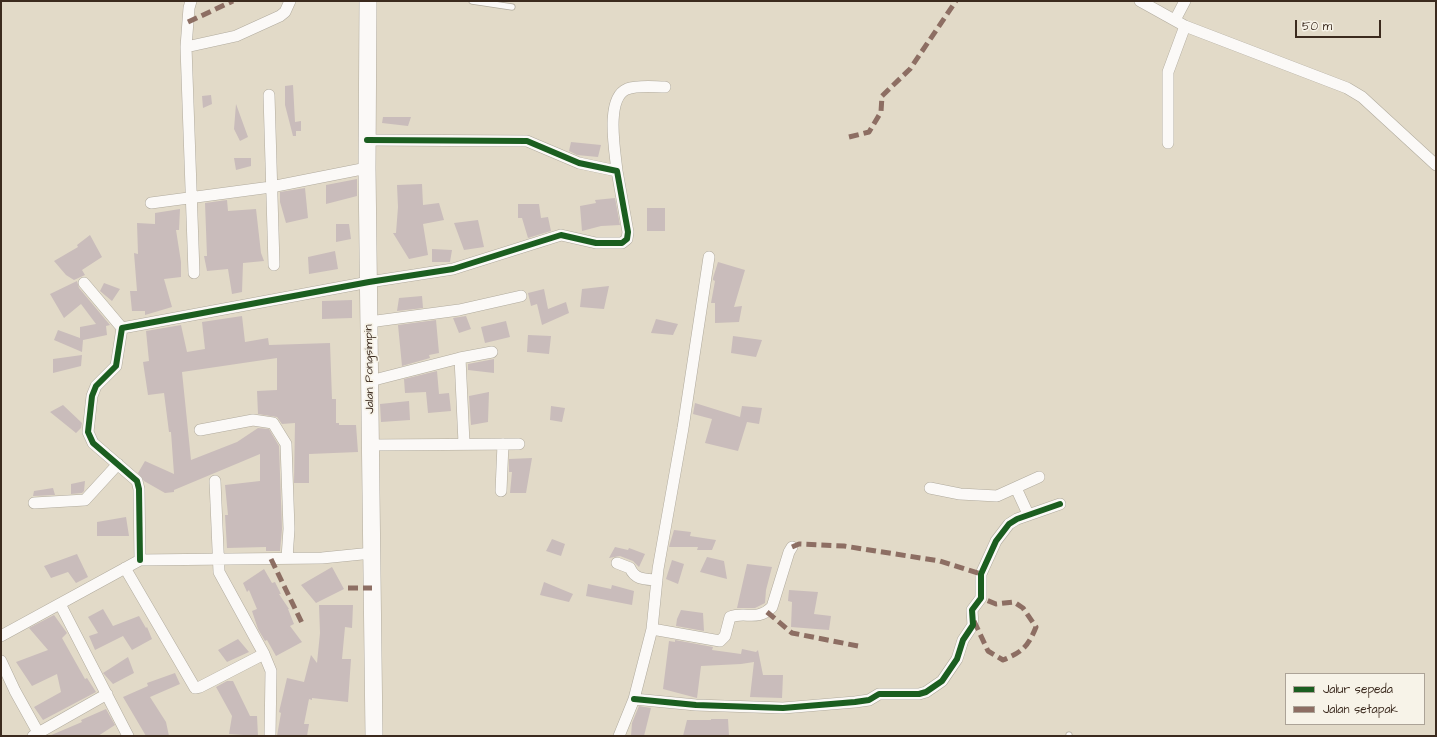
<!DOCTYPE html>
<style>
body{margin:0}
#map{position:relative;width:1437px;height:737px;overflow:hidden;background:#e2dac8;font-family:"Architects Daughter",sans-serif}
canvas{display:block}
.frame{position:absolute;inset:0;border:2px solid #3b2a1e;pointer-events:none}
.legend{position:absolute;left:1285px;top:673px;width:140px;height:52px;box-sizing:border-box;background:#f7f3e8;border:1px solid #aca397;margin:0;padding:5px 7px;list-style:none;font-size:12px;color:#3b2a1e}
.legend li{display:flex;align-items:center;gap:8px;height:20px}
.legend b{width:20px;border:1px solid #aca397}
.scale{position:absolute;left:1295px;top:20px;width:86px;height:18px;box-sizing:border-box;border:2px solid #3b2a1e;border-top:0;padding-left:5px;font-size:12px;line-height:14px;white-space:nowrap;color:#3b2a1e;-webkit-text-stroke:3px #f7f3e8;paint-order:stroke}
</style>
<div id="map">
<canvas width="1437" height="737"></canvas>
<div class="frame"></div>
<ul class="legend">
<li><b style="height:5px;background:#1b5e20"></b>Jalur sepeda</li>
<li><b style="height:5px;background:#8d6e63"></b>Jalan setapak</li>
</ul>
<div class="scale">50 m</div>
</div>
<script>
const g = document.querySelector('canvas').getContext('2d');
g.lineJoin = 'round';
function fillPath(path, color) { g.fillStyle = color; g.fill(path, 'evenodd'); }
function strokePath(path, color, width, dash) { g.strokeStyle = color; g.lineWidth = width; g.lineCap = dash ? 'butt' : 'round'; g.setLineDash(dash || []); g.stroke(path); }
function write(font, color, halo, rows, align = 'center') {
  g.font = font + ' "Architects Daughter",sans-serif'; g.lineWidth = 3.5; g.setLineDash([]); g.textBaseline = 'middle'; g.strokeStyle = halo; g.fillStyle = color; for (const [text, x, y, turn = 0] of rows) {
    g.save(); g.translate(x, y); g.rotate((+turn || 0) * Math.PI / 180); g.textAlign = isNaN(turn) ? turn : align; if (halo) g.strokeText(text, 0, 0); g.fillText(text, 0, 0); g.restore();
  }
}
fillPath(new Path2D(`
 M 293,85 L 295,122 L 301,121 L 301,131 L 296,131 L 296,136 L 293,136 L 285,105 L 285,86 Z
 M 211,95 L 212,104 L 203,108 L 202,96 Z
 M 236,104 L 248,137 L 240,141 L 234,129 Z
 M 383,117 L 411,117 L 408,126 L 382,123 Z
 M 571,142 L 601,145 L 598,157 L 577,155 L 569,151 Z
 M 234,158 L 251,158 L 251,166 L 236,170 Z
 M 357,179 L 357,196 L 326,204 L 326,185 Z
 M 422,184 L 423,205 L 439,203 L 444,220 L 423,224 L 428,255 L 409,259 L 393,233 L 396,233 L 398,207 L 397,185 Z
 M 305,188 L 308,218 L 286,223 L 280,202 L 280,192 Z
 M 615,198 L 620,225 L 601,226 L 582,231 L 580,206 L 596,203 L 595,200 Z
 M 227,200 L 228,211 L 256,209 L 261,253 L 264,261 L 243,263 L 242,292 L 232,294 L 228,269 L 207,271 L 204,256 L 207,256 L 205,203 Z
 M 518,204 L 539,204 L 541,218 L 548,217 L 551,231 L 528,238 L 522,218 L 518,218 Z
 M 647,208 L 665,208 L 665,231 L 647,231 Z
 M 180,209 L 179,230 L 176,230 L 181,262 L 181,277 L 164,279 L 172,307 L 145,315 L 145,311 L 132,311 L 130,291 L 137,291 L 134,253 L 138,254 L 137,223 L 155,224 L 155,213 Z
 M 478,220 L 484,247 L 464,250 L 454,223 Z
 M 336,224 L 349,224 L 351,239 L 336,242 Z
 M 90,235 L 102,257 L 82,270 L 85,275 L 74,280 L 66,275 L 54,261 L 78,247 L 77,245 Z
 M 432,249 L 452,250 L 450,262 L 432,262 Z
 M 335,251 L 338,269 L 309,274 L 308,257 Z
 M 718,262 L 745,270 L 734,307 L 742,306 L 739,322 L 715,323 L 715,303 L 711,303 L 715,281 L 713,280 L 713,278 Z
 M 77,281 L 79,288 L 110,325 L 106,326 L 107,335 L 83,340 L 82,352 L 54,340 L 58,330 L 80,338 L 80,327 L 96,324 L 81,304 L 64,318 L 50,294 Z
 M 104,283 L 120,289 L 112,301 L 100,291 Z
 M 609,286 L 604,309 L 580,307 L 582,289 Z
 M 544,289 L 548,309 L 566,302 L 569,313 L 542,325 L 537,304 L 531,306 L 528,293 Z
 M 422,296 L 423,308 L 397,311 L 399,298 Z
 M 352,300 L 352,318 L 322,319 L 322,301 Z
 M 242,316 L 245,342 L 268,338 L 269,345 L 330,343 L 332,399 L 336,399 L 336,423 L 339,423 L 339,425 L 356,425 L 358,452 L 309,454 L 309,483 L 294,483 L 295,423 L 282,424 L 277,417 L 258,414 L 257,391 L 277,390 L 277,358 L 182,372 L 191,460 L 237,442 L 258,428 L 269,429 L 279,446 L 282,529 L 280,551 L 266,551 L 266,547 L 227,548 L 225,515 L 228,515 L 225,485 L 260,481 L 260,454 L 174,490 L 174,492 L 165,493 L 144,481 L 138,473 L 145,461 L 174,474 L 171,432 L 169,432 L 164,393 L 148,395 L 143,362 L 149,361 L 146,331 L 181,325 L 187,352 L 205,349 L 202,322 Z
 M 466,316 L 471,329 L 459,333 L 453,318 Z
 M 656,319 L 678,324 L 673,335 L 651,333 Z
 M 436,320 L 439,353 L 429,355 L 430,358 L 402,366 L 398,325 Z
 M 506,321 L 510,337 L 485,343 L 481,327 Z
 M 528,335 L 551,336 L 549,354 L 527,352 Z
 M 733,336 L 762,340 L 756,357 L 731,353 Z
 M 82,355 L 81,366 L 53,373 L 53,359 Z
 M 494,359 L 494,373 L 468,370 L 468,364 Z
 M 437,371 L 439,394 L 449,393 L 451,411 L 428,413 L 426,392 L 405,393 L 404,379 Z
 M 489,392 L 488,422 L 471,425 L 469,396 Z
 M 409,401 L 410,420 L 381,422 L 380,404 Z
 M 695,403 L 740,417 L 742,406 L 762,408 L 759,424 L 747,422 L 738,451 L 705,443 L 712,419 L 693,414 Z
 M 63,405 L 82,423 L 81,428 L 76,433 L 50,412 Z
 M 551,406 L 565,408 L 562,422 L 550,420 Z
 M 532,458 L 526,493 L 510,493 L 512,472 L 509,472 L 509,459 Z
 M 85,481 L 84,491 L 82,493 L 71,494 L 71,484 Z
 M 53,488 L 55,495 L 33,496 L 34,491 Z
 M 126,517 L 129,536 L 97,536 L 97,522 Z
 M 674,530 L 691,532 L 690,536 L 716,540 L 712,550 L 697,550 L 698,547 L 669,547 Z
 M 552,539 L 565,544 L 561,556 L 546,551 Z
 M 615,547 L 628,550 L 629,548 L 645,554 L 639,567 L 633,561 L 620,556 L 609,558 Z
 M 77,554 L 88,577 L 76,583 L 68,572 L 51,578 L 44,566 Z
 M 707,557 L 724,561 L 727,579 L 700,572 Z
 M 672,560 L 684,564 L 678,584 L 666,579 Z
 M 747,564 L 772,567 L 766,590 L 765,603 L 755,608 L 737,608 Z
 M 332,567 L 344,589 L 316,603 L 301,585 Z
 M 264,569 L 272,583 L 275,582 L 281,594 L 279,594 L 289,609 L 288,609 L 294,624 L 290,626 L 302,642 L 276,656 L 267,640 L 265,641 L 258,629 L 252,611 L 257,609 L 249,590 L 247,592 L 243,583 Z
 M 544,582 L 573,594 L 569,602 L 540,595 Z
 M 588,584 L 611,589 L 612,585 L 634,591 L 632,605 L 586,596 Z
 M 789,590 L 818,592 L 814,614 L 831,616 L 829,630 L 791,627 L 792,602 L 788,601 Z
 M 319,605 L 353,605 L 352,628 L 345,627 L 342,659 L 351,659 L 348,702 L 312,698 L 312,700 L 309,699 L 304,724 L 309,724 L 307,736 L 277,736 L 281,713 L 279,712 L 287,678 L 304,682 L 311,655 L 317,663 L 320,633 Z
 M 103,609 L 113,626 L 139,616 L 146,628 L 147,627 L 152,639 L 132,650 L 123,636 L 95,650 L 89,636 L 98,633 L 88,617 Z
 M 681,610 L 703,613 L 704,631 L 676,626 L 677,619 Z
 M 54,615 L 67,633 L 62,638 L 85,679 L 87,678 L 96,692 L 43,720 L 34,707 L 61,692 L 57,674 L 32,686 L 16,662 L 48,650 L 29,628 Z
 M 238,639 L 249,652 L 227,662 L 218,650 Z
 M 675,640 L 713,647 L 712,650 L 741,654 L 742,649 L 756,652 L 758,650 L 763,675 L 783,675 L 782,698 L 750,697 L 754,662 L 741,664 L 701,666 L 697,698 L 663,689 L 669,641 L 675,642 Z
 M 128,657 L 134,673 L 113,684 L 103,673 Z
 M 175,673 L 180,684 L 150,697 L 166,722 L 169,736 L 146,736 L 123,697 L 148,686 L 147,683 Z
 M 227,681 L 233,681 L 250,716 L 257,716 L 258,736 L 229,734 L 232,716 L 216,687 Z
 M 639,706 L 651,708 L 644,736 L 631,736 L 632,723 Z
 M 106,709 L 115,725 L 98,736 L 49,736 L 82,722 L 81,720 Z
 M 711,719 L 728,719 L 729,736 L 683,736 L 687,720 L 711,720 Z`), '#c9bcbb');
const lane = new Path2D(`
 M 472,1 L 512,7
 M 1069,735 L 1069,736`);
const street = new Path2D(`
 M 191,1 L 189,8 L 186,47 L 194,273
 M 1140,1 L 1185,26 L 1347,88 L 1362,97 L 1436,165
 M 1175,20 L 1185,1
 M 186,47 L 236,36 L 280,16 L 285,12 L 290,1
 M 269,95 L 274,265
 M 1168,143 L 1168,72 L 1185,26
 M 617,171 C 615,151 605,98 627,89 C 638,85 654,87 665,87
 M 151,203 L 271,187 L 367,168
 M 84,283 L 122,328
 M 369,322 L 459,310 L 521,296
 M 370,381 L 460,358
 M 200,430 L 253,420 L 273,423 L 286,444 L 289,529 L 287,558
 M 464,443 L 460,358 L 492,352
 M 371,445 L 519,444
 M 215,481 L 219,572 L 264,654 L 271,671 L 270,736
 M 930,488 L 960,494 L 997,496 L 1039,477
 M 1016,488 L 1028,514
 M 501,491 L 503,444
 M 34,503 L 85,500 L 118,464
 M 140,560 L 139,489 L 137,481 L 93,443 L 88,432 L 92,396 L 96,386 L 116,366 L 122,328 L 369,282 L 453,269 L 561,235 L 596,243 L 622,243 L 627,239 L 628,232 L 617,171 L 579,163 L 527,141 L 367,140
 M 617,563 L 630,568 C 635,580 645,579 657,580
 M 125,568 L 195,688 L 200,687 L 264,654
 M 60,604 L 128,736
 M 652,629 L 720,641 L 725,636 L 730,617 C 746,611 757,622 772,607 L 789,552 L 792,547
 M 1,636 L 140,560 L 322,558 L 372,553
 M 1,661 L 15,691 L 40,736
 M 634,699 L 696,705 L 783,708 L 855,702 L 869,700 L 879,694 L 919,694 L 926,692 L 942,681 L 957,659 L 963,640 L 973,625 L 972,610 L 981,598 L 981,574 L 996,541 L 1009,524 L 1017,519 L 1060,504
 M 33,736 L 107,694
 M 619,736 L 634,699 L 652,629 L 658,569 L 683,428 L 709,257`);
const primary = new Path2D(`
 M 368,1 L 367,168 L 374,736`);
strokePath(lane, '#b0aa9d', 7);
strokePath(street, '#b0aa9d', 12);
strokePath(primary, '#b0aa9d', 18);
strokePath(lane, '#fbf9f7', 5.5);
strokePath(street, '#fbf9f7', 11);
strokePath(primary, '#fbf9f7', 17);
strokePath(new Path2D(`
 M 188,22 L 233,1
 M 849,137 L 869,132 L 881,112 L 882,96 L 910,69 L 956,1
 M 792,547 L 799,544 L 844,546 L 940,561 L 981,574
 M 271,559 L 303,625
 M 348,588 L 372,588
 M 767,612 L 792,633 L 858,646
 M 974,621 L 988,651 L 1003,660 C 1022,652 1028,647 1036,627 L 1023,608 L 1014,602 L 996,604 L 981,598`), '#8d6e63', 5, [10, 5]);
strokePath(new Path2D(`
 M 140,560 L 139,489 L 137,481 L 93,443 L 88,432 L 92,396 L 96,386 L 116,366 L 122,328 L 369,282 L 453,269 L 561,235 L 596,243 L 622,243 L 627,239 L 628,232 L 617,171 L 579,163 L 527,141 L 367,140
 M 634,699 L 696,705 L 783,708 L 855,702 L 869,700 L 879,694 L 919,694 L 926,692 L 942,681 L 957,659 L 963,640 L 973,625 L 972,610 L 981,598 L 981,574 L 996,541 L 1009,524 L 1017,519 L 1060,504`), '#1b5e20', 6);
write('12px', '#3b2a1e', '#f7f3e8', [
 ["Jalan Pongsimpin",370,369,-91]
]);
</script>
